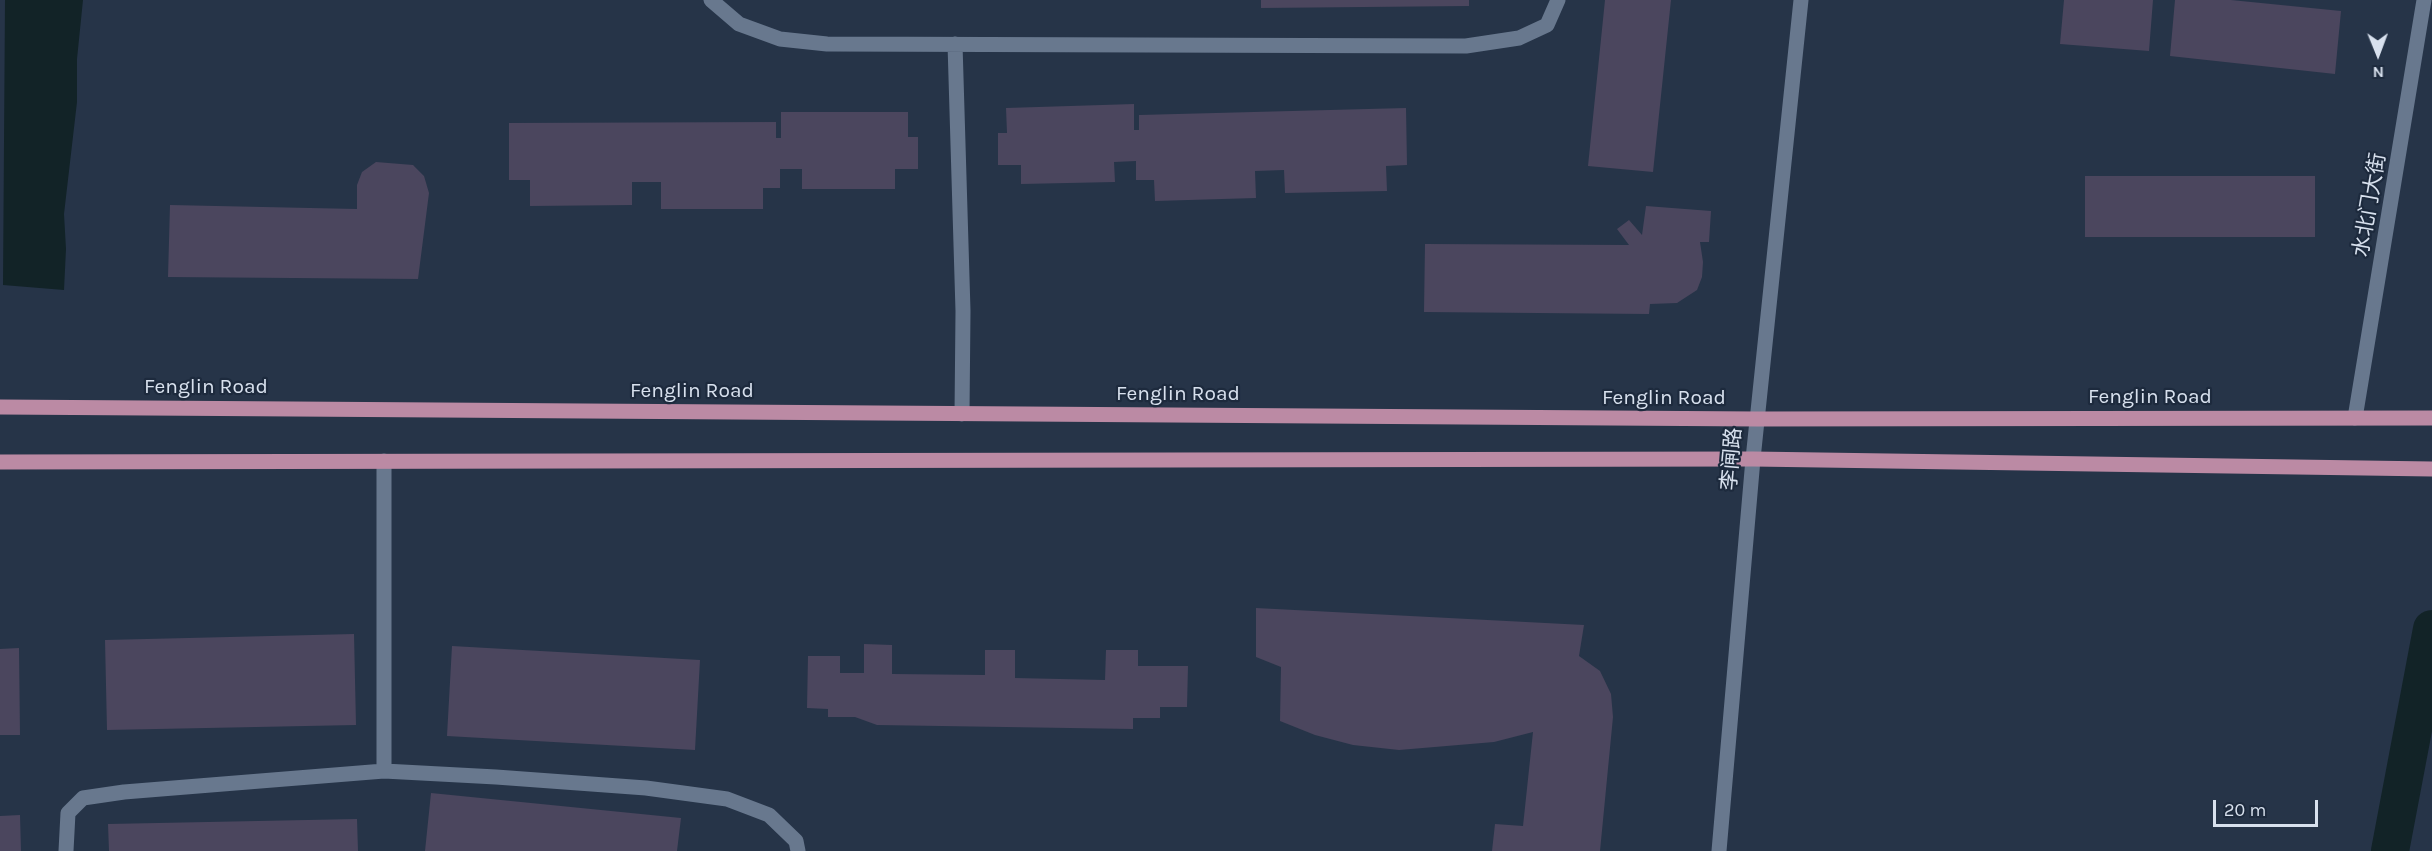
<!DOCTYPE html>
<meta charset="utf-8">
<style>
body{margin:0}
#map{position:relative;width:2432px;height:851px;overflow:hidden;background:#263448;font-family:Karla,sans-serif}
canvas{display:block}
.north{position:absolute;left:2348px;top:24px;width:60px;height:60px;-webkit-text-stroke:4px #1d2a3d;paint-order:stroke;rotate:179deg;font-size:16px;font-weight:700;line-height:24px;text-align:center;color:#d8e1ee}
.north::after{content:'';display:block;margin:auto;width:21px;height:27px;background:#d8e1ee;clip-path:polygon(50% 0,100% 100%,50% 72%,0 100%)}
.scale{position:absolute;left:2213px;top:800px;width:105px;height:27px;box-sizing:border-box;border:3px solid #d8e1ee;border-top:0;padding-left:8px;font-size:18px;line-height:21px;white-space:nowrap;color:#d8e1ee;-webkit-text-stroke:4px #1d2a3d;paint-order:stroke}
</style>
<div id="map">
<canvas width="2432" height="851"></canvas>
<div class="north">N</div>
<div class="scale">20 m</div>
</div>
<script>
const g = document.querySelector('canvas').getContext('2d');
g.lineJoin = 'round';
function fillPath(path, color) { g.fillStyle = color; g.fill(path, 'evenodd'); }
function strokePath(path, color, width, dash) { g.strokeStyle = color; g.lineWidth = width; g.lineCap = dash ? 'butt' : 'round'; g.setLineDash(dash || []); g.stroke(path); }
function write(font, color, halo, rows, align = 'center') {
  g.font = font + ' Karla,"Noto Sans SC",sans-serif'; g.lineWidth = 4.5; g.setLineDash([]); g.textBaseline = 'middle'; g.strokeStyle = halo; g.fillStyle = color; for (const [text, x, y, turn = 0] of rows) {
    g.save(); g.translate(x, y); g.rotate((+turn || 0) * Math.PI / 180); g.textAlign = isNaN(turn) ? turn : align; if (halo) g.strokeText(text, 0, 0); g.fillText(text, 0, 0); g.restore();
  }
}
fillPath(new Path2D(`
 M 5,0 L 83,0 L 77,59 L 77,102 L 64,214 L 66,249 L 64,290 L 3,285 Z`), '#122327');
strokePath(new Path2D(`
 M 2390,851 L 2432,629`), '#122327', 38);
fillPath(new Path2D(`
 M 1261,0 L 1469,0 L 1469,6 L 1261,8 Z
 M 1605,0 L 1671,0 L 1653,172 L 1588,166 Z
 M 2064,0 L 2153,0 L 2149,51 L 2060,44 Z
 M 2175,0 L 2231,0 L 2341,11 L 2335,74 L 2170,56 Z
 M 1134,104 L 1134,130 L 1139,130 L 1139,115 L 1406,108 L 1407,165 L 1386,166 L 1387,191 L 1285,193 L 1284,170 L 1255,171 L 1256,198 L 1155,201 L 1154,180 L 1136,180 L 1136,161 L 1114,162 L 1115,182 L 1021,184 L 1021,165 L 998,165 L 998,133 L 1007,133 L 1006,108 Z
 M 781,112 L 908,112 L 908,137 L 918,137 L 918,169 L 895,169 L 895,189 L 802,189 L 802,169 L 780,169 L 780,188 L 763,188 L 763,209 L 661,209 L 661,182 L 632,182 L 632,205 L 530,206 L 530,180 L 509,180 L 509,123 L 776,122 L 776,138 L 781,138 Z
 M 376,162 L 413,165 L 424,176 L 429,193 L 418,279 L 168,277 L 170,205 L 357,209 L 357,185 L 362,172 Z
 M 2085,176 L 2315,176 L 2315,237 L 2085,237 Z
 M 1646,206 L 1711,211 L 1709,242 L 1700,242 L 1703,262 L 1702,277 L 1697,290 L 1677,303 L 1650,304 L 1649,314 L 1424,312 L 1425,244 L 1629,245 L 1617,229 L 1629,220 L 1642,235 Z
 M 1256,608 L 1584,625 L 1579,656 L 1600,671 L 1611,694 L 1613,717 L 1600,851 L 1492,851 L 1495,824 L 1523,826 L 1533,732 L 1494,742 L 1399,750 L 1353,745 L 1315,735 L 1280,721 L 1281,667 L 1256,657 Z
 M 354,634 L 356,725 L 107,730 L 105,640 Z
 M 864,644 L 892,645 L 892,674 L 985,675 L 985,650 L 1015,650 L 1015,678 L 1105,680 L 1106,650 L 1138,650 L 1138,666 L 1188,666 L 1187,707 L 1160,707 L 1160,718 L 1133,718 L 1133,729 L 877,725 L 855,717 L 828,717 L 828,709 L 807,708 L 808,656 L 840,656 L 840,673 L 864,673 Z
 M 452,646 L 700,660 L 695,750 L 447,736 Z
 M 19,648 L 20,735 L 0,735 L 0,649 Z
 M 431,793 L 681,818 L 677,851 L 425,851 Z
 M 20,815 L 21,851 L 0,851 L 0,816 Z
 M 357,819 L 358,851 L 109,851 L 108,824 Z`), '#4b465e');
strokePath(new Path2D(`
 M 711,0 L 739,24 L 780,39 L 827,44 L 1466,46 L 1519,38 L 1547,25 L 1558,0
 M 955,44 L 963,311 L 962,414
 M 2355,418 L 2424,0
 M 384,461 L 384,771 L 496,777 L 646,788 L 727,799 L 769,815 L 796,841 L 798,851
 M 66,851 L 68,813 L 83,798 L 124,792 L 384,771
 M 1719,851 L 1753,459 L 1801,0`), '#68788e', 15);
strokePath(new Path2D(`
 M 0,407 L 1757,419 L 2432,418
 M 0,462 L 1753,459 L 2432,469`), '#bb8aa4', 15);
write('21px', '#d8e1ee', '#1d2a3d', [
 ["水北门大街",2370,205,-80],
 ["Fenglin Road",206,387],
 ["Fenglin Road",692,391],
 ["Fenglin Road",1178,394],
 ["Fenglin Road",2150,397],
 ["Fenglin Road",1664,398],
 ["李闸路",1732,459,-85]
]);
</script>
